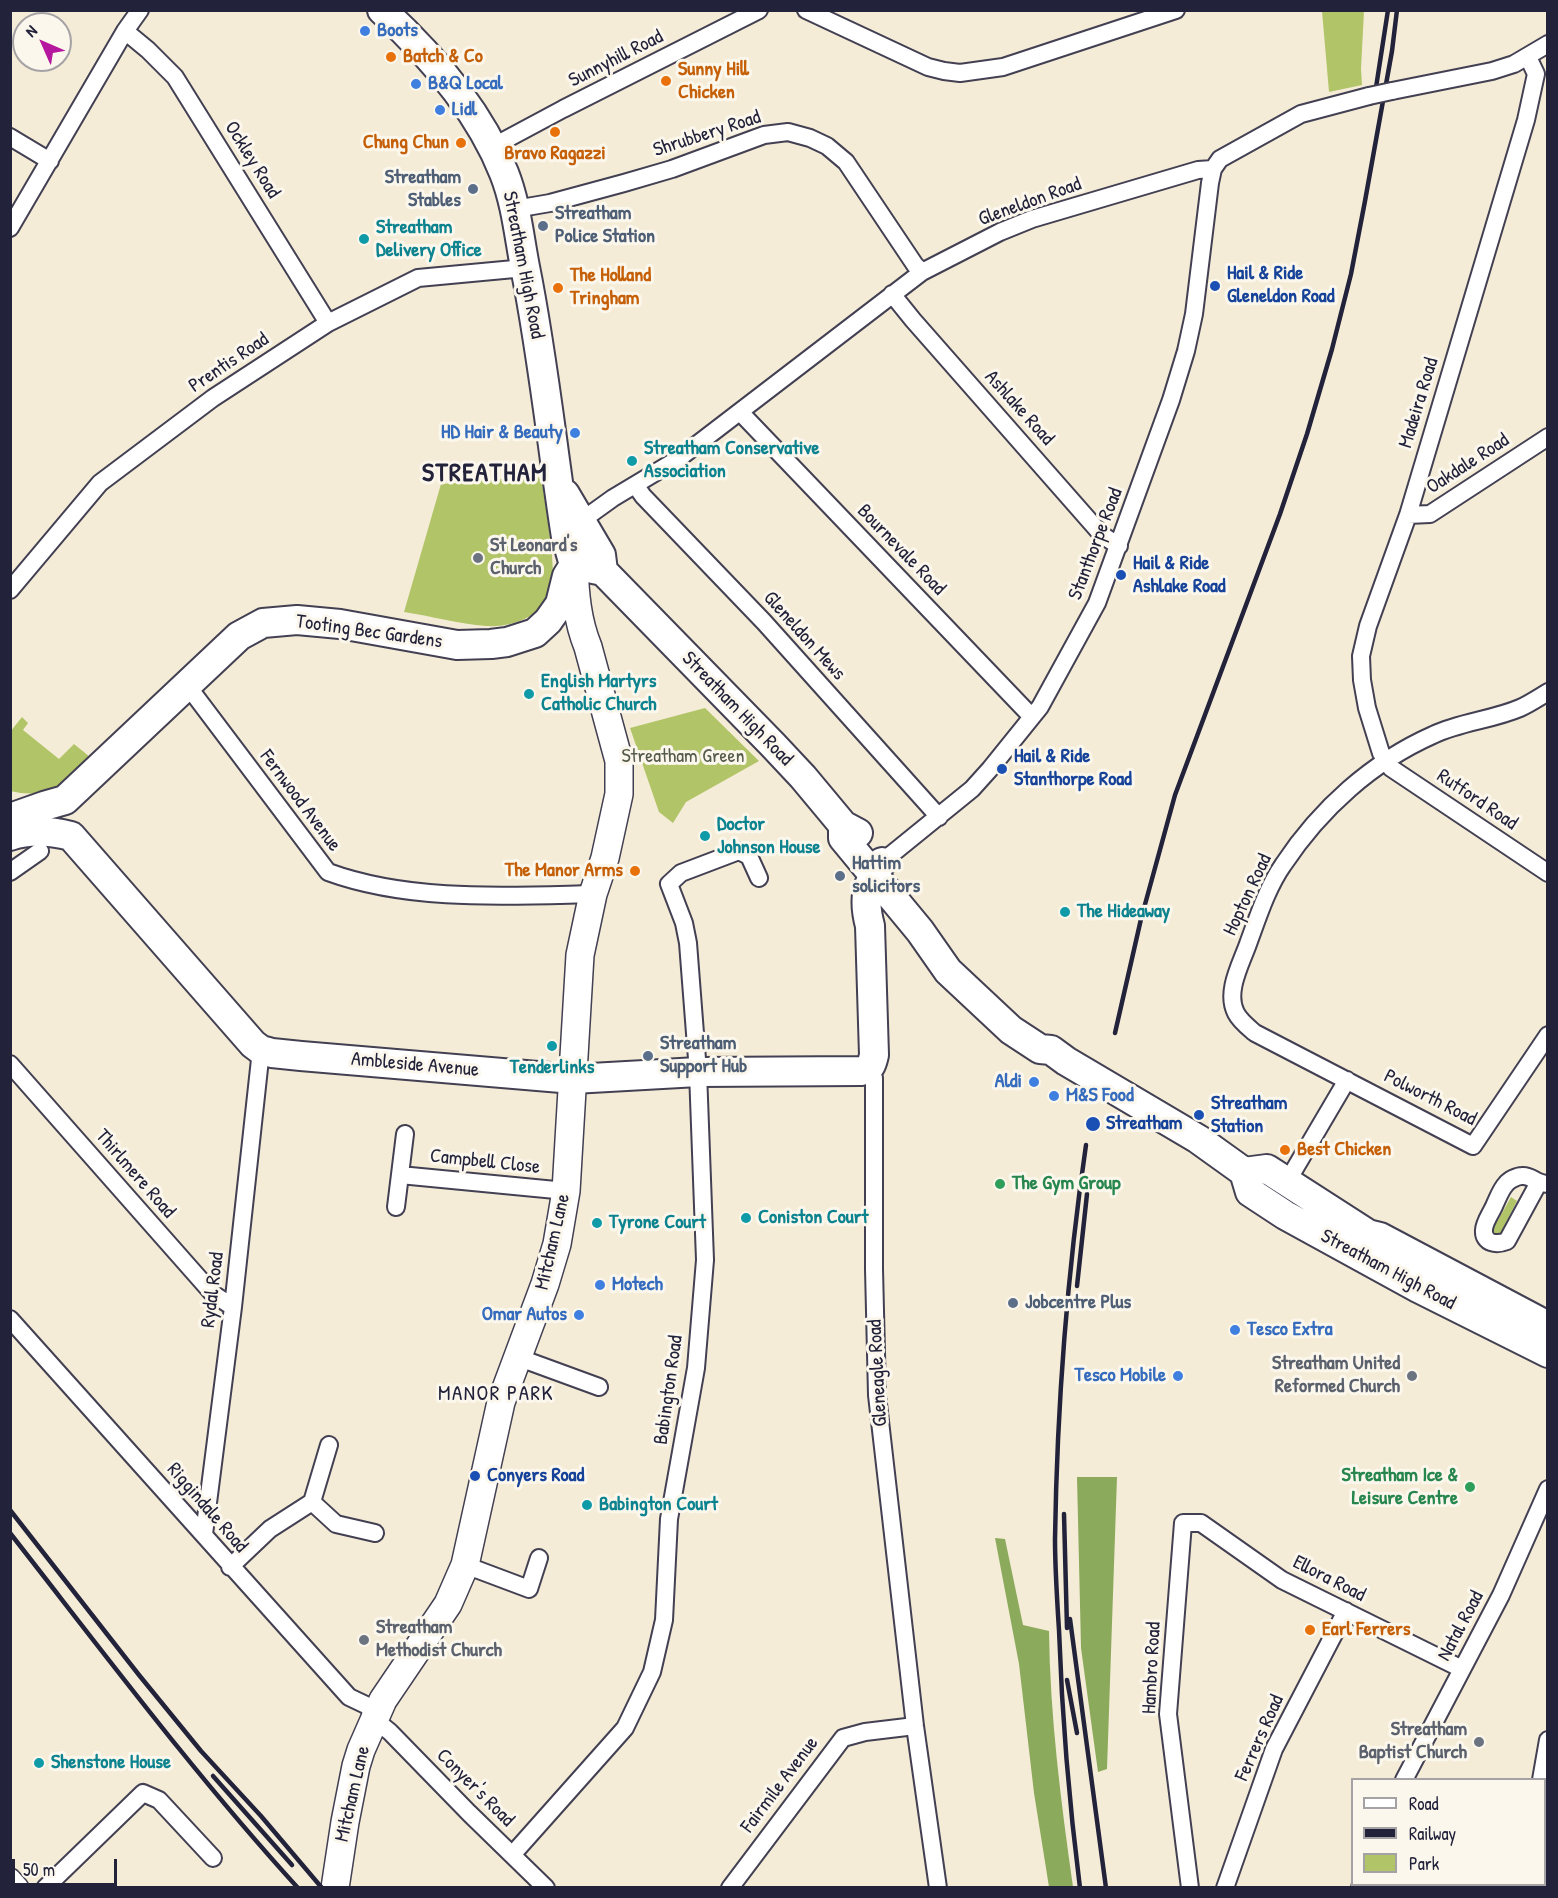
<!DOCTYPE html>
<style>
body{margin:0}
#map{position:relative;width:1558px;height:1898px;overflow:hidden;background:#f5ecd7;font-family:"Patrick Hand",sans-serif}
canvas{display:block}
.frame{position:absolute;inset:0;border:12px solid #22223b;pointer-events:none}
.legend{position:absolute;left:1351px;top:1778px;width:195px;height:108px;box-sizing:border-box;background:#fbf7ec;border:2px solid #a4a2a5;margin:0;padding:8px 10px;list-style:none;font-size:18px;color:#22223b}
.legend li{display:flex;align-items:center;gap:12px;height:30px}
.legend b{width:30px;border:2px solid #a4a2a5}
.north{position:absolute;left:12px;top:12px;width:60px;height:60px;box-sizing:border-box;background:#fbf7ec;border:2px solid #a4a2a5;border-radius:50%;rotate:315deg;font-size:16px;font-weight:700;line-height:24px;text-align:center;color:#22223b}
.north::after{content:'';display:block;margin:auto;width:21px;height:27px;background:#b5179e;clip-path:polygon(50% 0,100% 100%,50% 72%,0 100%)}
.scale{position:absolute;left:12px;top:1859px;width:105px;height:27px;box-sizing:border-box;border:3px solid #22223b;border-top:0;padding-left:8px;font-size:18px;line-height:21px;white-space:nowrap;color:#22223b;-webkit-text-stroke:4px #fbf7ec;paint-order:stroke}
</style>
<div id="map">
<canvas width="1558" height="1898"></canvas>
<div class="frame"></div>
<ul class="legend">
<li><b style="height:8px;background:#fff"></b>Road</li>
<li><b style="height:8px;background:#22223b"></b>Railway</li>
<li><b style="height:16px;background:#b1c467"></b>Park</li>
</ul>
<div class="north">N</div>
<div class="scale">50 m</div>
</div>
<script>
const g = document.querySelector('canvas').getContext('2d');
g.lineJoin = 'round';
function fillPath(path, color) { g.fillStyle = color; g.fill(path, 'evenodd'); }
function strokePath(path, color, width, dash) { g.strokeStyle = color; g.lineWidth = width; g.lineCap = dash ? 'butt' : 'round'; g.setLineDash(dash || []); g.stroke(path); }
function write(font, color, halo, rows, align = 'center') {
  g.font = font + ' "Patrick Hand",sans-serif'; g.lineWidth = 6; g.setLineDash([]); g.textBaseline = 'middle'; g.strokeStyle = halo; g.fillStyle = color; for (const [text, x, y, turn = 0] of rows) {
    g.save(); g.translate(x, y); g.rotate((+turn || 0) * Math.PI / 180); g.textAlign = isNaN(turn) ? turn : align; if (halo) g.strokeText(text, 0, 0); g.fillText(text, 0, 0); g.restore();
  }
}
fillPath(new Path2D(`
 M 1322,11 L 1364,11 L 1361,69 L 1362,85 L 1329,92 Z
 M 537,476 L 542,481 C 546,513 553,546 553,578 C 553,612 516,628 486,626 C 459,624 431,616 404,612 L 441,484 Z
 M 705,708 L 759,761 L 686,802 L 673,823 L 659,812 L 630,728 Z
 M 22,717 L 28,723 L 23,730 L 59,759 L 74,744 L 90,757 C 65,784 49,800 10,791 L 10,732 Z
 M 1511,1197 L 1517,1201 L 1503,1228 L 1505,1234 L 1493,1240 L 1487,1230 L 1493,1223 L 1497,1222 Z`), '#b1c467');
fillPath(new Path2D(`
 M 1077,1477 L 1117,1477 L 1107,1769 L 1098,1772 L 1081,1648 Z
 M 995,1538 L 1005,1539 L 1023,1625 L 1049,1631 C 1050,1717 1061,1802 1073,1887 L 1049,1887 L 1034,1793 L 1019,1664 Z`), '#8caa5c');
const minor = new Path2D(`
 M 806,10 L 928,67 L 944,71 L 960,73 L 1003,67 L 1176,10
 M 125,31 L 148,50 L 175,77 L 328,323
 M 1528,57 L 1536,74 L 1526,120 L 1408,515 L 1368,626 L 1361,656 L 1362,680 L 1367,708 L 1381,753 L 1391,768 L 1548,873
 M 1392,91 L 1492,71 L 1514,64 L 1548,44
 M 10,137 L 50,161
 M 492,147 L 563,109 L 759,10
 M 515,209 L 550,203 L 624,183 L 672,169 L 764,135 L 788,132 L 810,138 L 827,146 L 846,162 L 915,265 L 922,272
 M 10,228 L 125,31 L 140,10
 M 892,294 L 913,320 L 1102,535 L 1119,546
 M 740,412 L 1032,717
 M 636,486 L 643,496 L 764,622 L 939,817
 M 1408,515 L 1430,514 L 1548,437
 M 581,521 L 613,498 L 678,459 L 922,272 L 1000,232 L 1032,219 L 1198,170 L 1213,169
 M 10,590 L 100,483 L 213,398 L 328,323 L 418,278 L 525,268
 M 187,685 L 328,872 C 410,902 507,896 593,894
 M 1548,692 C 1538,698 1529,704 1520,708 C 1492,720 1460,722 1433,735 C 1372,762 1320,809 1283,865 C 1267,888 1258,917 1248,944 C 1241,964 1225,992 1236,1013 C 1240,1021 1248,1027 1255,1033 L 1473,1146 L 1548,1035
 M 882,862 L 972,789 L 990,769 L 1040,707 L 1097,603 L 1171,400 L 1186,351 L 1194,314 L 1210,183 L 1213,169 L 1220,159 L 1301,114 L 1369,96
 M 10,872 L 40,851
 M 10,1064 L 213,1294 L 233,1307
 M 869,1069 L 874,1078 L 874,1269 L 877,1395 L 915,1726 L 938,1888
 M 400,1175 L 566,1191
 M 1287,1182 L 1347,1080
 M 1538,1184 L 1507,1241 C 1497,1245 1483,1244 1484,1230 C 1484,1222 1492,1212 1495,1204 C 1498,1198 1501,1189 1506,1184 C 1509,1180 1517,1176 1522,1176 C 1532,1175 1535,1184 1548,1184
 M 396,1207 L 405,1134
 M 10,1319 L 349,1697 L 368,1706 L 374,1719 L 390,1732 L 469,1813 L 546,1888
 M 517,1357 L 599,1387
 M 312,1502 L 336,1524 L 375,1533
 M 204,1534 L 233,1307 L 261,1050
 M 465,1565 L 529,1589 L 539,1558
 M 230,1567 L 270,1529 L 312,1502 L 329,1445
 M 1404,1780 L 1501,1595 L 1548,1489
 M 1541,1780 L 1548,1740
 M 512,1855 L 625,1728 L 652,1672 L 664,1620 L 669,1519 L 696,1368 L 705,1260 L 698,1072 L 688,943 L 684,923 L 669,884 L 681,873 L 739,851 L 749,856 L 759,878
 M 45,1888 L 143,1793 L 159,1800 L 213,1858
 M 730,1888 L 843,1738 L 865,1732 L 915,1726
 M 1190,1888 L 1168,1714 L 1183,1523 L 1201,1523 L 1282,1580 L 1462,1669
 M 1225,1888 L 1274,1749 L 1346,1611
 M 1360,1888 L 1361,1884
 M 1524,1888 L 1524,1884`);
const tertiary = new Path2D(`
 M 10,1879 L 18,1888`);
const primary = new Path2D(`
 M 335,1888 L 345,1822 L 356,1766 L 361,1750 L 383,1700 L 448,1604 L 465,1565 L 501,1402 L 545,1284 L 557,1244 L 566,1191 L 580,955 L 593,894 L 605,858 L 619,794 L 619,761 L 588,647 C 577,620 575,593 574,565`);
const trunk = new Path2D(`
 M 382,10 C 432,56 479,110 504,173 C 516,203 519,236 525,267 C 543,356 552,447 566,537 L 574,565
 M 565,494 L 601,555 L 603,571
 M 574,565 L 603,571 L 773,745 L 803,777 L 843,825 L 858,833
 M 10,818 L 44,806 L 65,800 L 239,636 L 263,623 L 297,620 L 340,624 L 457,645 L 491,644 L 507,642 L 535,633 L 548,621 L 560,604 L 567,576 L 574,565
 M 843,825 L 843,838 L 920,931 L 948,971 L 1011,1030 L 1040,1049 L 1051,1050 L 1066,1061 L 1198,1139 L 1244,1172 L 1250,1192 L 1285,1215 L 1418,1288 L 1548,1353
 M 10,836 C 30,829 51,831 71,836 L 253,1044 L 261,1050 L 272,1053 L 301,1056 L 573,1079 L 698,1072 L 861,1071 C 871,1069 872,1064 874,1055 L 870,926 C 863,900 866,883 882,862
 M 1244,1172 L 1267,1169 L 1368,1234 L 1380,1237 L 1548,1326`);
strokePath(minor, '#424052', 20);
strokePath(tertiary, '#424052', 24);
strokePath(primary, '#424052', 30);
strokePath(trunk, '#424052', 32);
strokePath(minor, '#fff', 16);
strokePath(tertiary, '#fff', 21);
strokePath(primary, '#fff', 27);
strokePath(trunk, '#fff', 28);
strokePath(new Path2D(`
 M 1375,94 L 1388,10
 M 1115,1033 L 1141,919 L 1175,795 L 1280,514 L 1307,434 L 1332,349 L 1351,274 L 1365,201 L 1392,51 L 1397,10
 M 1077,1286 L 1087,1194
 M 10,1510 L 139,1675 L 201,1751 L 261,1816 L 322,1888
 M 1064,1514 L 1067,1628
 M 10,1533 C 104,1653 195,1775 298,1888
 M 1070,1619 L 1106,1888
 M 1067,1680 L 1077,1733
 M 213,1776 L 292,1865
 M 1080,1888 C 1069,1802 1062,1716 1059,1630 C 1057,1599 1055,1569 1055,1539 C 1057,1407 1067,1275 1086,1145`), '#22223b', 4.5);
const minorBridge = new Path2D(`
 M 1369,96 L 1392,91`);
strokePath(minorBridge, '#424052', 20, []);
strokePath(minorBridge, '#fff', 16);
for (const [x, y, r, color] of [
 [365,31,6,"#3f7fe0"],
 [391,57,6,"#e8710a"],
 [666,81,6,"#e8710a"],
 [416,84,6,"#3f7fe0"],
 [440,110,6,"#3f7fe0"],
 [555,132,6,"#e8710a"],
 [461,143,6,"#e8710a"],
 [473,189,6,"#5c6f8a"],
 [543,226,6,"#5c6f8a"],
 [364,239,6,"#0f9aa8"],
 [1215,286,6,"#1a4fb4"],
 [558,288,6,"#e8710a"],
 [575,433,6,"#3f7fe0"],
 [632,461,6,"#0f9aa8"],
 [478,558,6,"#6b7280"],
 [1121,575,6,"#1a4fb4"],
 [529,694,6,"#0f9aa8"],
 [1002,769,6,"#1a4fb4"],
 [705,836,6,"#0f9aa8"],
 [635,871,6,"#e8710a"],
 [840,876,6,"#5c6f8a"],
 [1065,912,6,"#0f9aa8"],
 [552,1046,6,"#0f9aa8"],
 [648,1056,6,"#5c6f8a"],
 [1034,1082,6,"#3f7fe0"],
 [1054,1096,6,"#3f7fe0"],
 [1199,1115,6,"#1a4fb4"],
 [1093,1124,8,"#1a4fb4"],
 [1285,1150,6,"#e8710a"],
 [1000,1184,6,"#2e9e5b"],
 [746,1218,6,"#0f9aa8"],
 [597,1223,6,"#0f9aa8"],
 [600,1285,6,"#3f7fe0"],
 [1013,1303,6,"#5c6f8a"],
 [579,1315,6,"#3f7fe0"],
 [1235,1330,6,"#3f7fe0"],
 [1178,1376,6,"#3f7fe0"],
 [1412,1376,6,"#6b7280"],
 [475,1476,6,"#1a4fb4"],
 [1470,1487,6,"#2e9e5b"],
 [587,1505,6,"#0f9aa8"],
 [1310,1630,6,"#e8710a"],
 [364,1640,6,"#6b7280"],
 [1479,1742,6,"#6b7280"],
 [39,1763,6,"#0f9aa8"]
]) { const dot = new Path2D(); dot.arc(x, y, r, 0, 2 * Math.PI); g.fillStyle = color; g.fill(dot); strokePath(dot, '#fbf7ec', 2); }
write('bold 20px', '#366cbe', '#fbf7ec', [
 ["Boots",377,31],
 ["B&Q Local",428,84],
 ["Lidl",452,110],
 ["HD Hair & Beauty",563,433,"right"],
 ["Aldi",1022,1082,"right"],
 ["M&S Food",1066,1096],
 ["Motech",612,1285],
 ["Omar Autos",567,1315,"right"],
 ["Tesco Extra",1247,1330],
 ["Tesco Mobile",1166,1376,"right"]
], 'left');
write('bold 20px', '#c56008', '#fbf7ec', [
 ["Batch & Co",403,57],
 ["Sunny Hill",678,70],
 ["Chicken",678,93],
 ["Chung Chun",449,143,"right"],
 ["Bravo Ragazzi",555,154,"center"],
 ["The Holland",570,276],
 ["Tringham",570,299],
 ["The Manor Arms",623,871,"right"],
 ["Best Chicken",1297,1150],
 ["Earl Ferrers",1322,1630]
], 'left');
write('20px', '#22223b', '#fbf7ec', [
 ["Sunnyhill Road",616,59,-27],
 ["Shrubbery Road",707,134,-18],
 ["Ockley Road",252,160,58],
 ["Gleneldon Road",1030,202,-20],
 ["Streatham High Road",523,265,79],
 ["Prentis Road",229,363,-34],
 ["Madeira Road",1419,403,-73],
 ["Ashlake Road",1019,408,48],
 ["Oakdale Road",1468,464,-33],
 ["Stanthorpe Road",1096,544,-69],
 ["Bournevale Road",901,550,46],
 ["Tooting Bec Gardens",369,632,8],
 ["Gleneldon Mews",804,636,48],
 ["Streatham High Road",737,709,46],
 ["Rutford Road",1477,800,34],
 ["Fernwood Avenue",300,801,53],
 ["Hopton Road",1248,895,-65],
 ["Ambleside Avenue",415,1065,5],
 ["Polworth Road",1430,1098,27],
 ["Campbell Close",485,1162,6],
 ["Thirlmere Road",135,1174,49],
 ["Mitcham Lane",553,1242,-77],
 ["Streatham High Road",1388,1270,28],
 ["Rydal Road",213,1290,-83],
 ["Gleneagle Road",878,1373,-93],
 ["Babington Road",669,1390,-82],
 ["Riggindale Road",207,1508,49],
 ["Ellora Road",1329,1579,27],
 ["Natal Road",1461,1626,-62],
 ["Hambro Road",1152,1668,-87],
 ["Ferrers Road",1260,1738,-66],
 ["Fairmile Avenue",780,1785,-53],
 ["Conyer's Road",475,1788,45],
 ["Mitcham Lane",353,1794,-77]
]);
write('bold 20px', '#4e5e75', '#fbf7ec', [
 ["Streatham",461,178,"right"],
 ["Stables",461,201,"right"],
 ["Streatham",555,214],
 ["Police Station",555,237],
 ["Hattim",852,864],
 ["solicitors",852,887],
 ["Streatham",660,1044],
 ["Support Hub",660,1067],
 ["Jobcentre Plus",1025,1303]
], 'left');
write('bold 20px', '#0d838f', '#fbf7ec', [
 ["Streatham",376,228],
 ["Delivery Office",376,251],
 ["Streatham Conservative",644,449],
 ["Association",644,472],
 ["English Martyrs",541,682],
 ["Catholic Church",541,705],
 ["Doctor",717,825],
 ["Johnson House",717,848],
 ["The Hideaway",1077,912],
 ["Tenderlinks",552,1068,"center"],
 ["Coniston Court",758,1218],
 ["Tyrone Court",609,1223],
 ["Babington Court",599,1505],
 ["Shenstone House",51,1763]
], 'left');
write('bold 20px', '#164399', '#fbf7ec', [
 ["Hail & Ride",1227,274],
 ["Gleneldon Road",1227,297],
 ["Hail & Ride",1133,564],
 ["Ashlake Road",1133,587],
 ["Hail & Ride",1014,757],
 ["Stanthorpe Road",1014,780],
 ["Streatham",1211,1104],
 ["Station",1211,1127],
 ["Streatham",1106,1124],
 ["Conyers Road",487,1476]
], 'left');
write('bold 20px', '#5b616d', '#fbf7ec', [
 ["St Leonard's",490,546],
 ["Church",490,569],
 ["Streatham United",1400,1364,"right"],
 ["Reformed Church",1400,1387,"right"],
 ["Streatham",376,1628],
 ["Methodist Church",376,1651],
 ["Streatham",1467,1730,"right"],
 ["Baptist Church",1467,1753,"right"]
], 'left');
write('20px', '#545b4a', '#fbf7ec', [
 ["Streatham Green",683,757]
]);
write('bold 20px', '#27864d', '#fbf7ec', [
 ["The Gym Group",1012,1184],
 ["Streatham Ice &",1458,1476,"right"],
 ["Leisure Centre",1458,1499,"right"]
], 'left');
g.letterSpacing = '1.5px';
write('21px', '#22223b', '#fbf7ec', [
 ["MANOR PARK",496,1394]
]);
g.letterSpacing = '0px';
g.letterSpacing = '1.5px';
write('bold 26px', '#22223b', '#fbf7ec', [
 ["STREATHAM",485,474]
]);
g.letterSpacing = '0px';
</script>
